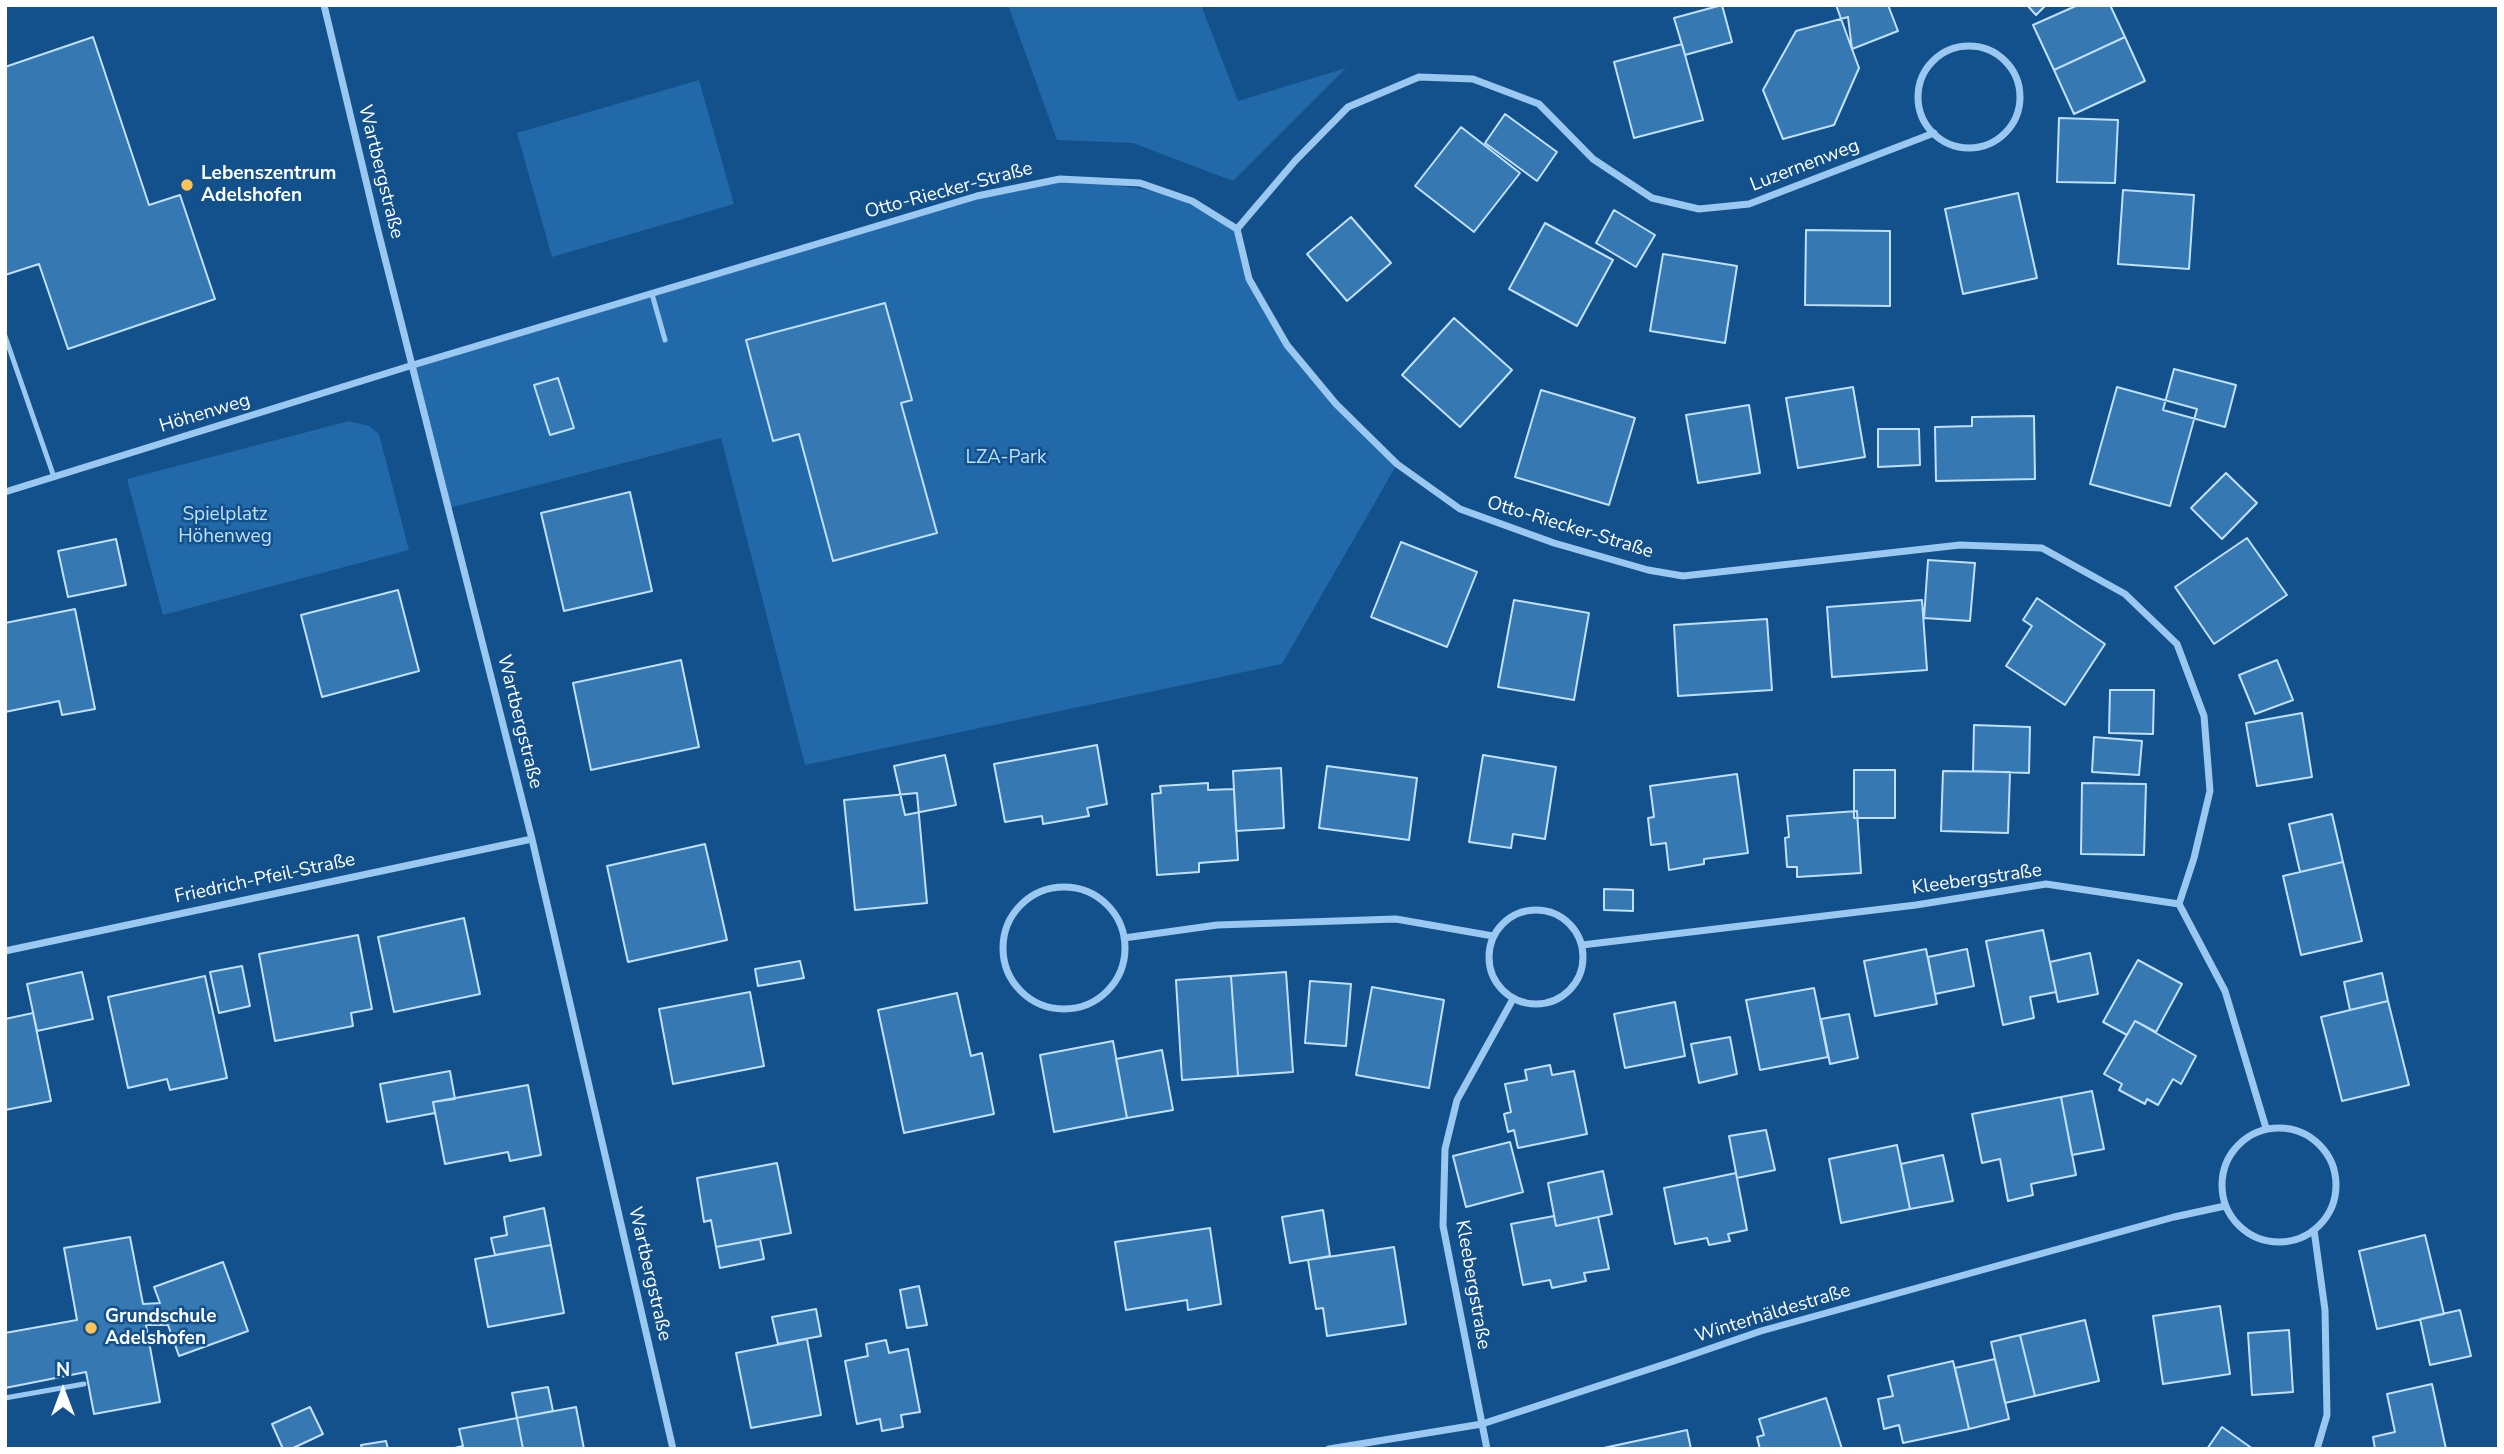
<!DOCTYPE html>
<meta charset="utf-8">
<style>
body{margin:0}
#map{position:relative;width:2504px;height:1454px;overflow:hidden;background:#12518b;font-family:"Nunito Sans",sans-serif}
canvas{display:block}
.frame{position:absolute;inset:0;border:7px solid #fff;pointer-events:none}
.north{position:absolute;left:28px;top:1356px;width:70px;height:70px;-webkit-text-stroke:5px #12518b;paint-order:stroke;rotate:0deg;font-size:19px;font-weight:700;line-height:28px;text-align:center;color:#fff}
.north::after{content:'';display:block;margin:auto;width:24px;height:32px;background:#fff;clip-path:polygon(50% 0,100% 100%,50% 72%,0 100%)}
</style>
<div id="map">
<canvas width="2504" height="1454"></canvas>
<div class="frame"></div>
<div class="north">N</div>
</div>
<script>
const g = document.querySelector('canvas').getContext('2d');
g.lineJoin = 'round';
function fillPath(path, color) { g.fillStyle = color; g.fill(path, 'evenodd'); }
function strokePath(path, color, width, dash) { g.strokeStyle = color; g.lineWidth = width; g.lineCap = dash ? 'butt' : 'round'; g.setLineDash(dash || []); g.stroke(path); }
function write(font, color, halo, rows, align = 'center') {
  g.font = font + ' "Nunito Sans",sans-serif'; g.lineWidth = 5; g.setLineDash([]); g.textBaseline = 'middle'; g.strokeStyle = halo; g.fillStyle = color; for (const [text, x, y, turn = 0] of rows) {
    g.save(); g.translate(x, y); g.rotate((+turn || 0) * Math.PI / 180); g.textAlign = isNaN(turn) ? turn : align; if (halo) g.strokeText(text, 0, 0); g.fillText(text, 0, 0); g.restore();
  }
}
fillPath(new Path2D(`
 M 1008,5 L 1201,5 L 1238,101 L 1346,68 L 1233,181 L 1133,143 L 1057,140 Z
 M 699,80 L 734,204 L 552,257 L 517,133 Z
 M 1076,179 L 1168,193 L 1237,229 L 1244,265 L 1287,345 L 1336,404 L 1397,464 L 1282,664 L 805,765 L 721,438 L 449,508 L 413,365 L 939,207 Z
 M 349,421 L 369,426 L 379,434 L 409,550 L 163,615 L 127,479 Z`), '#2169a8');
const building = new Path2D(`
 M 1722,5 L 1732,42 L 1685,55 L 1674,18 Z
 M 1836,5 L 1888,5 L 1898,31 L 1852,49 Z
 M 2027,5 L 2046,5 L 2036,15 Z
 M 2078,5 L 2110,5 L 2125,37 L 2054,70 L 2033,25 Z
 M 1848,17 L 1852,49 L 1859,68 L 1834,125 L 1783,139 L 1763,90 L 1796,31 Z
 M 93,37 L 149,205 L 180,195 L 215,299 L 68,349 L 39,264 L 5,275 L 5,67 Z
 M 2125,37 L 2145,81 L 2074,114 L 2054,70 Z
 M 1682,44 L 1703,120 L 1634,138 L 1614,62 Z
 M 1505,114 L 1557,152 L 1537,181 L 1485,143 Z
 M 2059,118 L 2118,120 L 2115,183 L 2057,182 Z
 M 1461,127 L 1520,173 L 1474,232 L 1415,186 Z
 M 2123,190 L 2194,195 L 2189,269 L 2118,264 Z
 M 2018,193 L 2037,278 L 1963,294 L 1945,209 Z
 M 1614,210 L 1655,235 L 1636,267 L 1596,243 Z
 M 1351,217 L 1391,263 L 1347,301 L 1307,254 Z
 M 1545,223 L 1613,260 L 1577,326 L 1509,289 Z
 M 1806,230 L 1890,231 L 1890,306 L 1805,305 Z
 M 1663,254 L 1737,266 L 1725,343 L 1650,331 Z
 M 885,303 L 912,400 L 901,403 L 937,533 L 833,561 L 799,434 L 773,441 L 746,340 Z
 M 1454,318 L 1512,370 L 1460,427 L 1402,375 Z
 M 2174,369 L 2236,385 L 2225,427 L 2163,410 Z
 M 558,378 L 574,428 L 550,435 L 534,385 Z
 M 1853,387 L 1865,457 L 1798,468 L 1786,398 Z
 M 2117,387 L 2197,409 L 2170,506 L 2090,484 Z
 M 1541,390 L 1635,418 L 1609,505 L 1515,477 Z
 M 1749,405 L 1760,473 L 1698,483 L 1686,415 Z
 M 2034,416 L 2035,479 L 1936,481 L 1935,427 L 1972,426 L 1972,417 Z
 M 1878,429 L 1919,429 L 1920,465 L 1878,467 Z
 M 2226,473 L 2257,503 L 2222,539 L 2191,508 Z
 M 630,492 L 652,591 L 564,611 L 541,513 Z
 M 2247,538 L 2287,595 L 2214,644 L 2175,587 Z
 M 116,539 L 126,585 L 68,597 L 58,551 Z
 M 1401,542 L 1477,572 L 1447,647 L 1371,617 Z
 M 1928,560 L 1975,563 L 1970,621 L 1924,618 Z
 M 398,590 L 419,671 L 322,697 L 301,615 Z
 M 2037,598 L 2105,644 L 2065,705 L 2006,666 L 2032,626 L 2023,620 Z
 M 1514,600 L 1589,613 L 1574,700 L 1498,687 Z
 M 1922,600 L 1927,670 L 1832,677 L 1827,607 Z
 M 75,609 L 95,709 L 62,715 L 59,701 L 5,712 L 5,623 Z
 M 1767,619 L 1772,690 L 1678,696 L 1674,625 Z
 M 681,660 L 699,747 L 591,770 L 573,683 Z
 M 2277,660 L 2293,700 L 2255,714 L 2239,675 Z
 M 2110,690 L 2154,690 L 2153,734 L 2109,733 Z
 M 2302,713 L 2312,777 L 2257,786 L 2246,723 Z
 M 1974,725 L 2030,727 L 2029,773 L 1973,771 Z
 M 2094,737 L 2142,741 L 2139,775 L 2092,772 Z
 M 1097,745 L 1107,804 L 1087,808 L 1089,816 L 1043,824 L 1042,816 L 1005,822 L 994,764 Z
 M 945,755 L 956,805 L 905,815 L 894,766 Z
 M 1483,755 L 1556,767 L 1545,839 L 1513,834 L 1511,848 L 1469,842 Z
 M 1327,766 L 1417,778 L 1409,840 L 1319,828 Z
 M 1281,768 L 1284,828 L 1236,831 L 1233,771 Z
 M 1854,770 L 1895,770 L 1895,818 L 1854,818 Z
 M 1943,771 L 2010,772 L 2008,833 L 1941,831 Z
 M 1737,774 L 1748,853 L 1704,859 L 1704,864 L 1669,870 L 1666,843 L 1651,845 L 1648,818 L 1654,817 L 1650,786 Z
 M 1208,783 L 1208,790 L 1234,789 L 1238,860 L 1199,863 L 1199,872 L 1157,875 L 1152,794 L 1161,793 L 1160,786 Z
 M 2082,783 L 2146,784 L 2144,855 L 2081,854 Z
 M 917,793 L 927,903 L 855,910 L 844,800 Z
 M 1857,811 L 1861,873 L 1797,877 L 1797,867 L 1787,867 L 1785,838 L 1789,837 L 1787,816 Z
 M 2332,814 L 2343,862 L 2300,872 L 2289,824 Z
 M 705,844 L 727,940 L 628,962 L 607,866 Z
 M 2343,862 L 2362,941 L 2301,955 L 2283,876 Z
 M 1604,889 L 1633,890 L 1633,911 L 1604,910 Z
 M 464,918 L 480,994 L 394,1012 L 378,937 Z
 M 2043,930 L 2056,992 L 2030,997 L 2034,1018 L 2003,1025 L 1986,941 Z
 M 358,935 L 372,1009 L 351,1013 L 353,1026 L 275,1041 L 259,954 Z
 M 1926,949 L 1937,1004 L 1875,1016 L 1864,961 Z
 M 1967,949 L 1974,986 L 1935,994 L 1928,957 Z
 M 2090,953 L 2098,994 L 2058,1002 L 2050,962 Z
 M 2138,960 L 2182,984 L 2156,1032 L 2135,1021 L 2127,1035 L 2103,1022 Z
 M 800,961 L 804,978 L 758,986 L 755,969 Z
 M 242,966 L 250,1006 L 219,1013 L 210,972 Z
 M 82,972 L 93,1019 L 37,1031 L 27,984 Z
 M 1286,972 L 1293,1072 L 1238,1076 L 1231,976 Z
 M 2382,973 L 2388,1001 L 2350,1010 L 2344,982 Z
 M 205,976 L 227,1078 L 170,1090 L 167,1079 L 128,1088 L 108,997 Z
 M 1231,976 L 1238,1076 L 1182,1080 L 1176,980 Z
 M 1310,981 L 1351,984 L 1346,1046 L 1305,1043 Z
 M 1372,987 L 1444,1000 L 1429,1088 L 1356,1075 Z
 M 1814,988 L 1828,1057 L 1760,1070 L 1746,1000 Z
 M 750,992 L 764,1066 L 673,1084 L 659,1009 Z
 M 957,993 L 971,1056 L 982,1053 L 994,1114 L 904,1133 L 878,1010 Z
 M 2388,1001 L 2409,1085 L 2342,1101 L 2321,1017 Z
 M 1675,1002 L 1685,1056 L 1625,1068 L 1614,1014 Z
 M 33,1013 L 51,1101 L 5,1110 L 5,1019 Z
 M 1849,1014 L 1858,1058 L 1830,1064 L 1821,1019 Z
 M 2135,1021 L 2196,1056 L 2181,1084 L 2173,1079 L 2158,1105 L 2147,1099 L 2145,1104 L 2119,1090 L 2122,1084 L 2104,1074 Z
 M 1730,1037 L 1737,1074 L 1699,1083 L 1691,1044 Z
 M 1113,1041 L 1127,1118 L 1054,1132 L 1040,1055 Z
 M 1162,1050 L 1173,1110 L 1127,1118 L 1116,1059 Z
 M 1550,1065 L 1552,1075 L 1574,1071 L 1587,1134 L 1518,1148 L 1514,1130 L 1508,1132 L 1504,1114 L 1511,1112 L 1505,1084 L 1527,1080 L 1525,1070 Z
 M 450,1071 L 455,1099 L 433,1102 L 435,1113 L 387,1122 L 380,1084 Z
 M 528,1085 L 541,1155 L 510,1161 L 508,1152 L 445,1164 L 433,1102 Z
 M 2092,1091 L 2104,1149 L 2072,1155 L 2061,1097 Z
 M 2061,1097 L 2076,1175 L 2031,1184 L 2033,1195 L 2008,1201 L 2000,1159 L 1982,1163 L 1972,1114 Z
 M 1766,1130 L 1775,1170 L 1737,1178 L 1729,1136 Z
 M 1510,1142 L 1523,1192 L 1466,1207 L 1453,1156 Z
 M 1897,1145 L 1910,1209 L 1841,1223 L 1829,1159 Z
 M 1943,1155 L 1953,1201 L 1910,1209 L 1901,1164 Z
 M 777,1163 L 791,1233 L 716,1247 L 711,1220 L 704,1222 L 697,1178 Z
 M 1603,1171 L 1612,1214 L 1556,1226 L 1548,1183 Z
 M 1736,1173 L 1747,1230 L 1728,1234 L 1730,1241 L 1709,1245 L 1707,1238 L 1675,1244 L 1664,1188 Z
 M 544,1208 L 551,1245 L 495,1255 L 491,1238 L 507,1235 L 504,1217 Z
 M 1323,1210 L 1330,1256 L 1290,1263 L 1282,1217 Z
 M 1554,1216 L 1556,1226 L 1598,1217 L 1609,1269 L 1584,1273 L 1586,1281 L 1552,1288 L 1550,1280 L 1523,1285 L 1511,1224 Z
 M 1210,1228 L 1221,1304 L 1188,1310 L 1187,1300 L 1126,1310 L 1115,1242 Z
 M 2425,1235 L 2444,1314 L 2377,1329 L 2359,1251 Z
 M 130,1237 L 143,1304 L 160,1303 L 154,1287 L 223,1262 L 248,1331 L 179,1356 L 168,1325 L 146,1325 L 160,1402 L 94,1414 L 86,1372 L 5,1388 L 5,1333 L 77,1320 L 64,1248 Z
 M 760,1239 L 764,1259 L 720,1268 L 716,1247 Z
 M 551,1245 L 564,1313 L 488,1327 L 475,1259 Z
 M 1394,1247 L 1406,1324 L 1327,1336 L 1323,1308 L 1316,1309 L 1308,1260 Z
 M 919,1286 L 927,1325 L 907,1328 L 900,1290 Z
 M 2220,1306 L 2230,1374 L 2163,1384 L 2153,1316 Z
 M 816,1309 L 821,1336 L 778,1344 L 772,1317 Z
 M 2460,1310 L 2471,1356 L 2430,1365 L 2420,1319 Z
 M 2085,1320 L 2099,1381 L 2035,1396 L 2020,1335 Z
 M 2289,1330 L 2293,1392 L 2252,1395 L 2248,1333 Z
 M 2020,1335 L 2035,1396 L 2005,1403 L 1991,1342 Z
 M 807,1339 L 821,1415 L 751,1428 L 736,1353 Z
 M 886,1340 L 889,1353 L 908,1349 L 920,1412 L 901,1415 L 903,1427 L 882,1431 L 880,1419 L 857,1424 L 845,1361 L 868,1356 L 866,1344 Z
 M 1995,1359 L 2009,1419 L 1969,1429 L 1955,1368 Z
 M 1953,1361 L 1969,1429 L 1903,1443 L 1899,1425 L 1884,1429 L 1878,1399 L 1893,1396 L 1888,1376 Z
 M 2432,1384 L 2446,1449 L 2375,1449 L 2373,1437 L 2395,1432 L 2387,1394 Z
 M 548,1387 L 553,1411 L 517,1418 L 512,1393 Z
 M 1826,1398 L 1842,1449 L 1760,1449 L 1757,1437 L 1764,1435 L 1759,1419 Z
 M 310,1407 L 323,1434 L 291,1449 L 283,1449 L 272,1424 Z
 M 576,1407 L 584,1449 L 523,1449 L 517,1418 Z
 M 517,1418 L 523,1449 L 450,1449 L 463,1446 L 459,1429 Z
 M 2222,1427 L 2253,1449 L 2207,1449 Z
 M 1687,1430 L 1691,1449 L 1599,1449 Z
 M 386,1441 L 388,1449 L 362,1449 L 361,1445 Z`);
fillPath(building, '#3678b2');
strokePath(building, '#c0e0fc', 2);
strokePath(new Path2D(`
 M 652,294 L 665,340
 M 5,336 L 54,477
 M 5,1398 L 84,1384`), '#9ac8f1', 5);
strokePath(new Path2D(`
 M 324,5 L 377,227 L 532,839 L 673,1449
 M1918 97a51 51 0 1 1 102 0a51 51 0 1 1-102 0Z
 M 1237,229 L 1295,161 L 1348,107 L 1419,77 L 1473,79 L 1539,104 L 1593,159 L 1652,198 L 1699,209 L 1749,204 L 1934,133
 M 5,492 L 413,365 L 977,196 L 1060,179 L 1140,183 L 1192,201 L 1237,229 L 1249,279 L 1287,345 L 1336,404 L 1397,464 L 1460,509 L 1554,543 L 1648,570 L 1683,576 L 1960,545 L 2042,548 L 2125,594 L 2177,644 L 2204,716 L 2210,791 L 2194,858 L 2179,904
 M1003 948a61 61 0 1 1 122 0a61 61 0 1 1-122 0Z
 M1489 957a47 47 0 1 1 94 0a47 47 0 1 1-94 0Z
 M 1124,938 L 1217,925 L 1396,919 L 1493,936
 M 1582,945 L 1916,905 L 2046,884 L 2179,904 L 2225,991 L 2266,1128
 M 5,951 L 532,839
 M2222 1185a57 57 0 1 1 114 0a57 57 0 1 1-114 0Z
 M 2314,1230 L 2325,1310 L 2327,1415 L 2317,1449
 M 1329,1449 L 1482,1424 L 1671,1362 L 1761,1331 L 2174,1217 L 2225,1206
 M 1487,1449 L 1443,1226 L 1445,1149 L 1457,1100 L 1513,999`), '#9ac8f1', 7);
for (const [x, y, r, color] of [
 [187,185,7,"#ffc259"],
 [91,1328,7,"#ffc259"]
]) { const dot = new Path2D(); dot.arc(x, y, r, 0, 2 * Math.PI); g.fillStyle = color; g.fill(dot); strokePath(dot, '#12518b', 2.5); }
write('19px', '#fff', '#12518b', [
 ["Luzernenweg",1805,166,-21],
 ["Wartbergstraße",380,172,76],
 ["Otto-Riecker-Straße",949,191,-15],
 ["Höhenweg",205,414,-17],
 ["Otto-Riecker-Straße",1570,528,17],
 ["Wartbergstraße",519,722,76],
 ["Friedrich-Pfeil-Straße",265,879,-12],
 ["Kleebergstraße",1977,880,-8],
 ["Wartbergstraße",649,1274,77],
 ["Kleebergstraße",1472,1285,80],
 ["Winterhäldestraße",1773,1314,-17]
]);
write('bold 19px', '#fff', '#12518b', [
 ["Lebenszentrum",201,174],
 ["Adelshofen",201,196],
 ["Grundschule",105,1317],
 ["Adelshofen",105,1339]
], 'left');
write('19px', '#c0e0fc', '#12518b', [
 ["LZA-Park",1006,458],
 ["Spielplatz",225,515],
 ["Höhenweg",225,537]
]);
</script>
